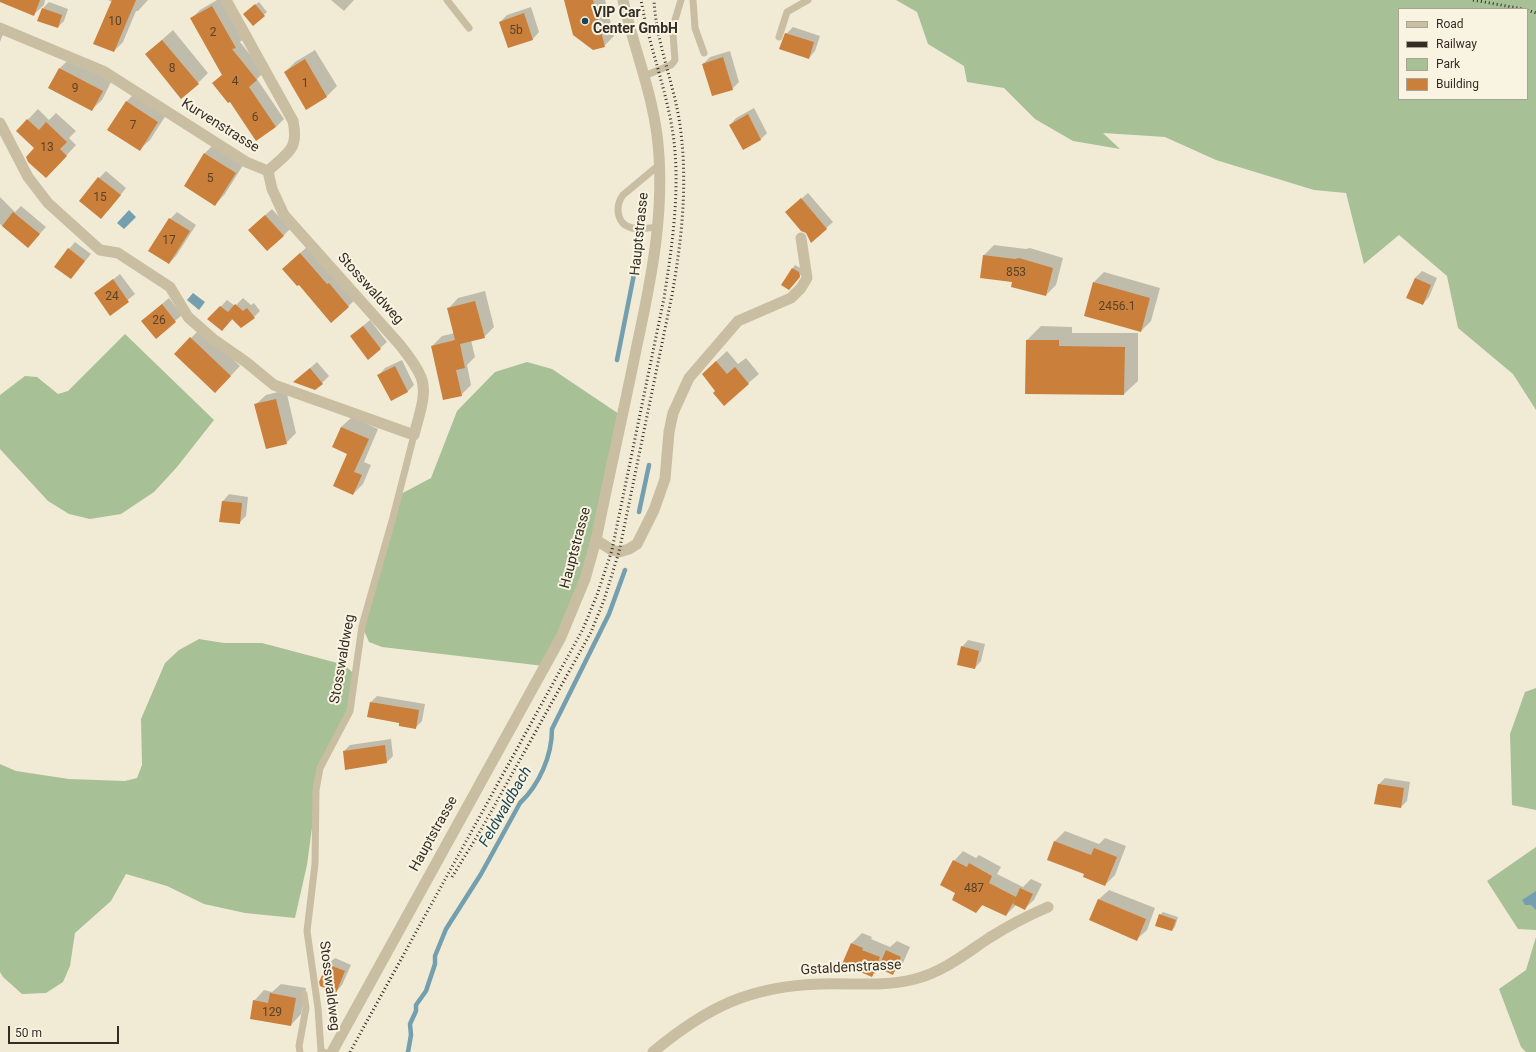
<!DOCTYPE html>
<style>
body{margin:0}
#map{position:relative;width:1536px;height:1052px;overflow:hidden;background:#f1ebd6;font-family:Roboto,sans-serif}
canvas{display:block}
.legend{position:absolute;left:1398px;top:8px;width:130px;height:92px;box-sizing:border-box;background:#f9f4e2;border:1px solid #aaa496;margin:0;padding:5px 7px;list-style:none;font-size:12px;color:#342d25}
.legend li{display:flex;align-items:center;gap:8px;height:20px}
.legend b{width:20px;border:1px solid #aaa496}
.scale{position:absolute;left:8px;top:1026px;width:111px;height:18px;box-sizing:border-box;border:2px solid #342d25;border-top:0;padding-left:5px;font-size:12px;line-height:14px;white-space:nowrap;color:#342d25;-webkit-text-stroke:3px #f9f4e2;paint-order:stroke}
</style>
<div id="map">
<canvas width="1536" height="1052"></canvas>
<ul class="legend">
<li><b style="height:5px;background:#c9bda2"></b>Road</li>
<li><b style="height:5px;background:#342d25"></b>Railway</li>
<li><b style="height:11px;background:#a8c096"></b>Park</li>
<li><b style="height:11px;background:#ca7f3b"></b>Building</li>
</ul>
<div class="scale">50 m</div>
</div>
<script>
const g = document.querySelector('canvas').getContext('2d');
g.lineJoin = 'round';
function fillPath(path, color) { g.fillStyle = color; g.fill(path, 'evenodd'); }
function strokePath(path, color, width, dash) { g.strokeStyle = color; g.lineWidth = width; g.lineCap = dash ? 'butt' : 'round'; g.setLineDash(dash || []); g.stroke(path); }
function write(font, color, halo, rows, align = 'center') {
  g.font = font + ' Roboto,sans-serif'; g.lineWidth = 4; g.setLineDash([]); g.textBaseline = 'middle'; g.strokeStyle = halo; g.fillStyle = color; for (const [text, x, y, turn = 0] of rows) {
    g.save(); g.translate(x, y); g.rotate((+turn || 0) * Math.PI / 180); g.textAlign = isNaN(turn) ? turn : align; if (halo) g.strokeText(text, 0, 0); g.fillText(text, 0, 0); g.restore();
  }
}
fillPath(new Path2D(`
 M 896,0 L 1536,0 L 1536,410 L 1513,374 L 1458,328 L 1447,276 L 1399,235 L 1364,264 L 1346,193 L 1314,190 L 1216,160 L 1165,137 L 1103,133 L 1120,149 L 1073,141 L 1035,119 L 1004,88 L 967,82 L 964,66 L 928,44 L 917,12 ZM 1399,9 L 1527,9 L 1527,99 L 1399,99 Z
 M 125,334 L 214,420 L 177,467 L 154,492 L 121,514 L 90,519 L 69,514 L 48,501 L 0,449 L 0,395 L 25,376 L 37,377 L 58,394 L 68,391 Z
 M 527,362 L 552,369 L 622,416 L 596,540 L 544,666 L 382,647 L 369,642 L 362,626 L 399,495 L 431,478 L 457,411 L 495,372 Z
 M 199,639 L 224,643 L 262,643 L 345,665 L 354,674 L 350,711 L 320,768 L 307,865 L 295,918 L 245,913 L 204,904 L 167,886 L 126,874 L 111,901 L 75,933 L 70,966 L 63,982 L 46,993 L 22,994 L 3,977 L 0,972 L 0,764 L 16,771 L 69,779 L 125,781 L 137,778 L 142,765 L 141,719 L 165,663 L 179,650 Z
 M 1536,688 L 1536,810 L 1512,805 L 1510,734 L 1525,692 Z
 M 1536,847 L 1536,930 L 1518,929 L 1487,881 Z
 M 1536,937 L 1536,1052 L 1526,1052 L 1521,1047 L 1499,989 L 1526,970 Z`), '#a8c096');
fillPath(new Path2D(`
 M 129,210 L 136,217 L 124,229 L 117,223 Z
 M 193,293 L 205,302 L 199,310 L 187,300 Z
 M 1536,891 L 1536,910 L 1531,905 L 1525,905 L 1522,900 Z`), '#749faf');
fillPath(new Path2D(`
 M 19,0 L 45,0 L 44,5 L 33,15 Z
 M 108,0 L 148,0 L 138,11 L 136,11 L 123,42 L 114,51 L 112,2 Z
 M 217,0 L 221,0 L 243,39 L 240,42 L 264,72 L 257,79 L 284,119 L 276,127 L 230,101 L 213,83 L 223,74 L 192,18 L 200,10 Z
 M 331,0 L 354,0 L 344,11 Z
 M 565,0 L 605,0 L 614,36 L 604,46 Z
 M 49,2 L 68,9 L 64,21 L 58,27 L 43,8 Z
 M 259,2 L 267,12 L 253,25 L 247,11 Z
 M 531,7 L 539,32 L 533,39 L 509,47 L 500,22 L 507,15 Z
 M 793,27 L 820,36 L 815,51 L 809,58 L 786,34 Z
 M 173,30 L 208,73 L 198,83 L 146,54 Z
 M 0,32 L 3,34 L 0,42 Z
 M 315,50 L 337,86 L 327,96 L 306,108 L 285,72 L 295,62 Z
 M 730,51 L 739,82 L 732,89 L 703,64 L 710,57 Z
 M 70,58 L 112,80 L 102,100 L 91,110 L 49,88 L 60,68 Z
 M 136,92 L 168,112 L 150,140 L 139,150 L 126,102 Z
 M 754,108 L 767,133 L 761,139 L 743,149 L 730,125 L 736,118 Z
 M 38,109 L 49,120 L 56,113 L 76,131 L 69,138 L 76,145 L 56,167 L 17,131 Z
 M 215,143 L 245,162 L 225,194 L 215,205 L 185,186 L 205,153 Z
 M 106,171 L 126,188 L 108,211 L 99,178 Z
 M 808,193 L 833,222 L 812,241 L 793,206 Z
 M 0,197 L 15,212 L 21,206 L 46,227 L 28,247 L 0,224 Z
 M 272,209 L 290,229 L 283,236 L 256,223 Z
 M 177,212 L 196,225 L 176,256 L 169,263 L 170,219 Z
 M 75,242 L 91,254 L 71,278 L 69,249 Z
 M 994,245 L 1026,249 L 1030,248 L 1063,258 L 1056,285 L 1046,295 L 1013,282 L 981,277 L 984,255 Z
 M 307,247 L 355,300 L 331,322 L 290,262 Z
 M 795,265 L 802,269 L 802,273 L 792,286 L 782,285 Z
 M 1422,271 L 1437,278 L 1429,297 L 1423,304 L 1408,297 L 1415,278 Z
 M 1104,272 L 1160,288 L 1151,321 L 1141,331 L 1094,282 Z
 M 120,274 L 135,294 L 111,314 L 96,293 Z
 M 485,291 L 494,327 L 484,337 L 471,340 L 475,357 L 467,365 L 471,385 L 461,395 L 432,346 L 442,336 L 455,333 L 448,309 L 458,298 Z
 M 169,298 L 182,315 L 156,337 L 142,321 Z
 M 243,298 L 251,305 L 254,303 L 260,311 L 254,317 L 233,319 L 222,330 L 209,319 L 227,300 L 235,306 Z
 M 370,320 L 387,342 L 369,358 L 351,336 Z
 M 1041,326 L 1072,327 L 1072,333 L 1138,333 L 1138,381 L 1124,394 L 1027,340 Z
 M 201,328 L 240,366 L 225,382 L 191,338 Z
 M 727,351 L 738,364 L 746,358 L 759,374 L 724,404 L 717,391 L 713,364 Z
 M 402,360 L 414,385 L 408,391 L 391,399 L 379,375 L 385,368 Z
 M 317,362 L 329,376 L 322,383 L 295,381 Z
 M 286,390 L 296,433 L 286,443 L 255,405 L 266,395 Z
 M 352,417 L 378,429 L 364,462 L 371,465 L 363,484 L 353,494 L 349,453 L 341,427 Z
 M 229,494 L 248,497 L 246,516 L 239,523 L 220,521 L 223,501 Z
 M 968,640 L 985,644 L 981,661 L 975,668 L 962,647 Z
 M 377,696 L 425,704 L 422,721 L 415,728 L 400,722 L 371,702 Z
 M 391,739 L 393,756 L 387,762 L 344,751 L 350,745 Z
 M 1385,778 L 1410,782 L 1407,801 L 1401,807 L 1378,785 Z
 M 1065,831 L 1099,844 L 1105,838 L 1126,846 L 1115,875 L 1105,885 L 1086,873 L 1048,859 L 1055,841 Z
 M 963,851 L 976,858 L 979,855 L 1001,867 L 997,874 L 1023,887 L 1031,879 L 1042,884 L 1034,900 L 1024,909 L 1016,905 L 1006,915 L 984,904 L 976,912 L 957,893 L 954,861 Z
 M 1109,890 L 1155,908 L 1147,930 L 1136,940 L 1098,900 Z
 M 1163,912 L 1178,917 L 1175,927 L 1172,930 L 1160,915 Z
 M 862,933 L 872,937 L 871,939 L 890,947 L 897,941 L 910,947 L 903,963 L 893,973 L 880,968 L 872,976 L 852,943 Z
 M 335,958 L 351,965 L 342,985 L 336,992 L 320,983 L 328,964 Z
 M 281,984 L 306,988 L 301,1014 L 291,1025 L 254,1001 L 264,990 L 272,992 Z`), '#0003');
strokePath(new Path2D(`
 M 617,360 L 637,259
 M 639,512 L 649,465
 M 408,1052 L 411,1035 L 410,1024 L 416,1011 L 416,1005 L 426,991 L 435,964 L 435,956 L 446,929 L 481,874 L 520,803 C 539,785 552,756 552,729 L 609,614 L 625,570`), '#749faf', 4.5);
fillPath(new Path2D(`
 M 0,0 L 40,0 L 34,16 L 0,2 Z
 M 112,0 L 136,0 L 114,52 L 93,44 Z
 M 564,0 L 593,0 L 605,47 L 593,50 L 573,35 Z
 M 255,4 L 265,16 L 253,26 L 243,14 Z
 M 212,6 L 236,48 L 232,49 L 257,80 L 249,87 L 276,127 L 256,141 L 230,102 L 228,103 L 212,83 L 222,75 L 190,18 Z
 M 42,8 L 62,15 L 58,28 L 37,21 Z
 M 524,13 L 533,40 L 508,48 L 499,22 Z
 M 785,33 L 814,42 L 809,59 L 779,49 Z
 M 162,40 L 199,84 L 181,99 L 145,54 Z
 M 723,57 L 733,90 L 712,96 L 702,64 Z
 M 305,59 L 327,97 L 306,110 L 284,72 Z
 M 59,68 L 103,91 L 92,111 L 48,88 Z
 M 126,101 L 158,122 L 140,151 L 107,130 Z
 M 748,114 L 761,140 L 743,150 L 729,125 Z
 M 27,119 L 39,130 L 46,122 L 67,142 L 60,149 L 67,156 L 46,178 L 28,162 L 26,157 L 34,148 L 16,131 Z
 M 204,153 L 236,173 L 215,206 L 184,186 Z
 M 98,177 L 121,195 L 101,219 L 79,201 Z
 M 801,198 L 827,229 L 811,243 L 806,233 L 801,231 L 785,212 Z
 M 13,212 L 40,234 L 28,248 L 2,226 Z
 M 265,215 L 284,236 L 267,251 L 248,230 Z
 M 169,218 L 190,231 L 169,264 L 148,251 Z
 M 68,248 L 85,261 L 71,279 L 54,267 Z
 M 300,253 L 327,284 L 329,283 L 349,307 L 331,323 L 299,285 L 297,286 L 282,269 Z
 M 983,255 L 1015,259 L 1019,258 L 1053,268 L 1046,296 L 1011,287 L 1012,282 L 980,278 Z
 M 792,268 L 799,272 L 800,277 L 789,290 L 781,285 Z
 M 1415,278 L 1431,285 L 1423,305 L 1406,298 Z
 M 113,279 L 129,302 L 110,316 L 94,293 Z
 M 1093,282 L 1150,298 L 1141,332 L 1084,316 Z
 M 475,301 L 485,338 L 460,344 L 465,368 L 456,370 L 462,396 L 443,400 L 431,346 L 455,340 L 447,308 Z
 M 162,304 L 176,322 L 156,339 L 141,321 Z
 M 235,304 L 243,311 L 247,308 L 255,318 L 241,328 L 232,319 L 222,331 L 207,319 L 220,306 L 228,312 Z
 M 363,326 L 381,349 L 368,360 L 350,336 Z
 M 190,337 L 231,376 L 215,393 L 174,354 Z
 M 1026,340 L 1059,340 L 1059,346 L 1125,347 L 1124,395 L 1025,394 Z
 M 716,361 L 727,374 L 735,367 L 749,384 L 724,406 L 713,393 L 715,391 L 702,374 Z
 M 395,366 L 408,392 L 391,401 L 377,375 Z
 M 310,368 L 323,384 L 315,390 L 293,382 Z
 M 276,399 L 287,444 L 266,449 L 254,404 Z
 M 341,427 L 369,439 L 354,472 L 362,475 L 353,495 L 333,486 L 347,454 L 332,447 Z
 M 222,501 L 242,503 L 240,524 L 219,522 Z
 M 961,646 L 979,651 L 975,669 L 957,665 Z
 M 370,702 L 419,710 L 416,729 L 399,726 L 399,723 L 367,717 Z
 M 385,745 L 387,763 L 345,770 L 343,751 Z
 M 1378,784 L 1404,788 L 1401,808 L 1374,804 Z
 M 1054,841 L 1091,855 L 1094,848 L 1117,857 L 1105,886 L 1083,877 L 1084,874 L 1047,860 Z
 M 953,860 L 967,867 L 969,863 L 992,876 L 989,883 L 1016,897 L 1020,888 L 1033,894 L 1025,910 L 1013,904 L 1015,899 L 1006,916 L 982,905 L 976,913 L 952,900 L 955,893 L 940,885 Z
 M 1098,899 L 1146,919 L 1137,941 L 1089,920 Z
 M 1159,914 L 1176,920 L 1172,931 L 1155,926 Z
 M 851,943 L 863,948 L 862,950 L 880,957 L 872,977 L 842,964 Z
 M 886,950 L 901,957 L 893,975 L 878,968 Z
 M 327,964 L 345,971 L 336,993 L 320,986 L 319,982 Z
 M 270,993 L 296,998 L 291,1026 L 250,1019 L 253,1000 L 268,1003 Z`), '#ca7f3b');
strokePath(new Path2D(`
 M 447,0 L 469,28
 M 693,0 L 695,28 L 704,53
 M 779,37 L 787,12 L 808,0
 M 644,76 L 671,65 L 675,60 L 673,34 L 675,20 L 681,0
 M 657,227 C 649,228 640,230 632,228 C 616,224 615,206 623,195 L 659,165
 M 300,1052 L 299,1046 L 306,1008 L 304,994
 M 324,1052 L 321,1051 L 318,1008 L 307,931 L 315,864 L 316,790 L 320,768 L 350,711 L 362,626 L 392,521 L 414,435`), '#c9bda2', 7);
strokePath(new Path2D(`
 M 226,0 L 293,121 C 299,150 288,152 268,171
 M 0,28 L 103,71 L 246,162 L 268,171
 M 0,123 L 28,177 L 48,203 L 100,250 L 118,253 L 170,287 L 188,317 L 213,339 L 246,362 L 274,385 L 414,435 C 418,418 428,394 421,377 C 416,365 408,355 400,345 L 284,215 L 272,189 L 268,171
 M 596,540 L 612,550 L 619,552 L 629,549 L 637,544 L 654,510 L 665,479 L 669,432 L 673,413 L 689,378 L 738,321 L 791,298 L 801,288 L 807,278 L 801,238
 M 653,1052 C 707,1007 750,986 821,984 C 852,983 884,987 915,979 C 943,972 965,954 989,938 C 1008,926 1027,916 1048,907`), '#c9bda2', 11);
strokePath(new Path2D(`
 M 332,1052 L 561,637 L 585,579 L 596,540 C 609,475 624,410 637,345 C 652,276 666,206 657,135 C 651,89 633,45 623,0`), '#c9bda2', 11);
strokePath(new Path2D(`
 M 1473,0 L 1523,9
 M 1527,10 L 1536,13
 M 452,877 L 481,830 L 591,632 L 604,600 L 619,552 L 672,295 C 682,239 688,182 680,125 C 674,83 656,43 654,0
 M 350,1052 L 583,629 L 597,595 L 612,550 L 664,298 C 673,240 682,180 671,122 C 663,80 648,41 641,0`), '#342d25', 3, [1, 3]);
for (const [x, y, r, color] of [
 [585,21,4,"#194456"]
]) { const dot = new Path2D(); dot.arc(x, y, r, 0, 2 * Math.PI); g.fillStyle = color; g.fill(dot); strokePath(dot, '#f9f4e2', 1.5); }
write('12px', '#5a422a', null, [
 ["10",115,22],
 ["5b",516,31],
 ["2",213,33],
 ["8",172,69],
 ["4",235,82],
 ["1",305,84],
 ["9",75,89],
 ["6",255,118],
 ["7",133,126],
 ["13",47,148],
 ["5",210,179],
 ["15",100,198],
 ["17",169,241],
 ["853",1016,273],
 ["24",112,297],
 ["2456.1",1117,307],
 ["26",159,321],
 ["487",974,889],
 ["129",272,1013]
]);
write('bold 14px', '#342d25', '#f9f4e2', [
 ["VIP Car",593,13],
 ["Center GmbH",593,29]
], 'left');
write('14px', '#342d25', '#f9f4e2', [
 ["Kurvenstrasse",220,126,32],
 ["Hauptstrasse",640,234,-84],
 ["Stosswaldweg",370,289,48],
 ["Hauptstrasse",576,548,-75],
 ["Stosswaldweg",343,659,-80],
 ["Hauptstrasse",434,834,-61],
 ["Gstaldenstrasse",851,968,-3],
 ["Stosswaldweg",329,986,83]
]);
write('italic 15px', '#194456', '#f9f4e2', [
 ["Feldwaldbach",506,807,-60]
]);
</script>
